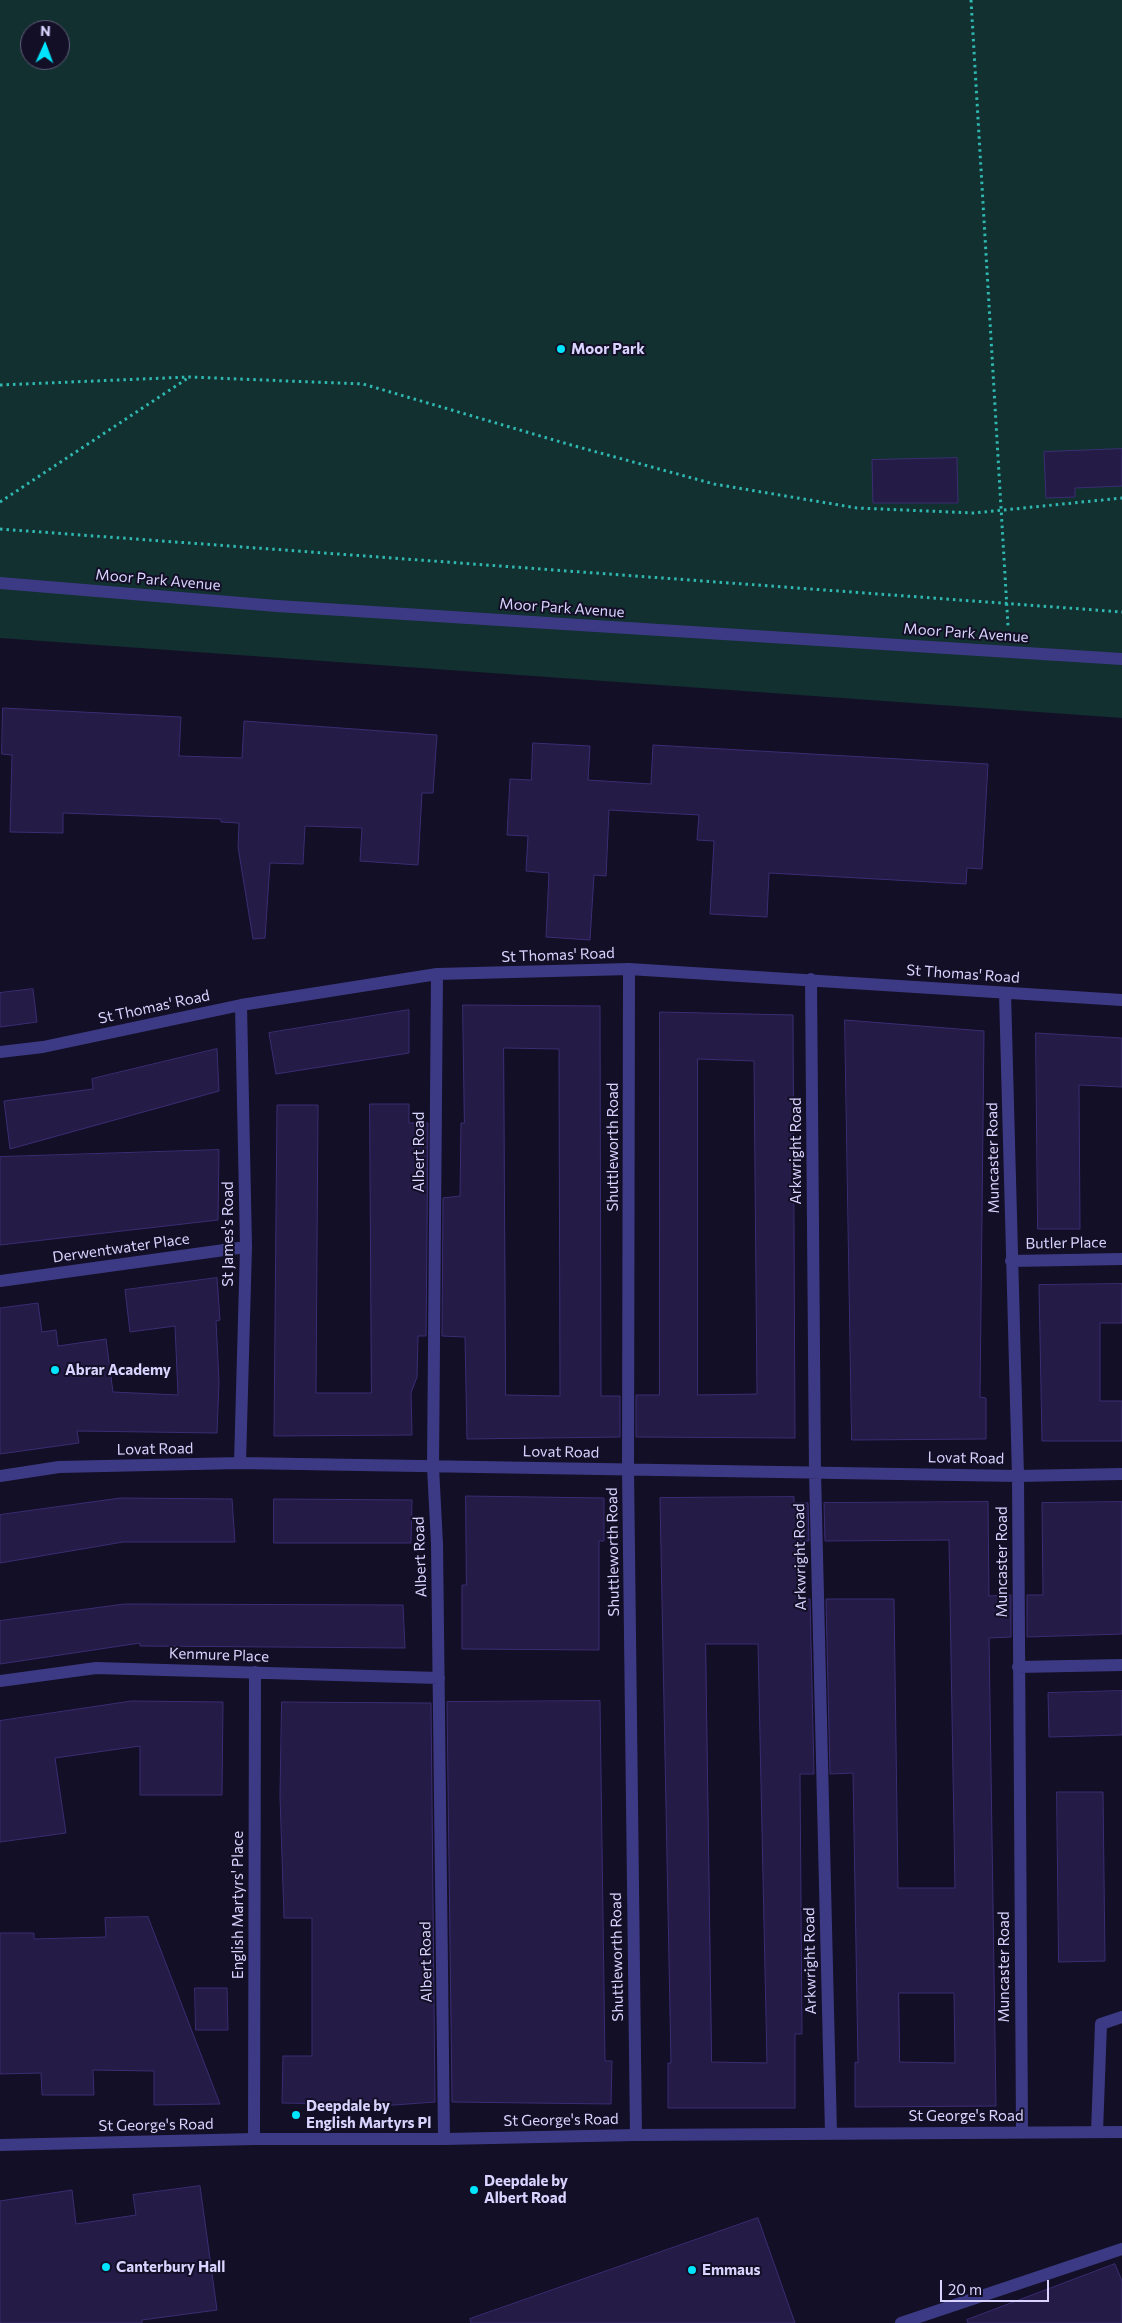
<!DOCTYPE html>
<style>
body{margin:0}
#map{position:relative;width:1122px;height:2323px;overflow:hidden;background:#130f26;font-family:Commissioner,sans-serif}
canvas{display:block}
.north{position:absolute;left:20px;top:20px;width:50px;height:50px;box-sizing:border-box;background:#130f26;border:1px solid #625e7d;border-radius:50%;rotate:2deg;font-size:14px;font-weight:700;line-height:20px;text-align:center;color:#d9d4ff}
.north::after{content:'';display:block;margin:auto;width:18px;height:22px;background:#00e5ff;clip-path:polygon(50% 0,100% 100%,50% 72%,0 100%)}
.scale{position:absolute;left:940px;top:2280px;width:109px;height:22px;box-sizing:border-box;border:2px solid #d9d4ff;border-top:0;padding-left:6px;font-size:15px;line-height:18px;white-space:nowrap;color:#d9d4ff;-webkit-text-stroke:4px #130f26;paint-order:stroke}
</style>
<div id="map">
<canvas width="1122" height="2323"></canvas>
<div class="north">N</div>
<div class="scale">20 m</div>
</div>
<script>
const g = document.querySelector('canvas').getContext('2d');
g.lineJoin = 'round';
function fillPath(path, color) { g.fillStyle = color; g.fill(path, 'evenodd'); }
function strokePath(path, color, width, dash) { g.strokeStyle = color; g.lineWidth = width; g.lineCap = dash ? 'butt' : 'round'; g.setLineDash(dash || []); g.stroke(path); }
function write(font, color, halo, rows, align = 'center') {
  g.font = font + ' Commissioner,sans-serif'; g.lineWidth = 4; g.setLineDash([]); g.textBaseline = 'middle'; g.strokeStyle = halo; g.fillStyle = color; for (const [text, x, y, turn = 0] of rows) {
    g.save(); g.translate(x, y); g.rotate((+turn || 0) * Math.PI / 180); g.textAlign = isNaN(turn) ? turn : align; if (halo) g.strokeText(text, 0, 0); g.fillText(text, 0, 0); g.restore();
  }
}
fillPath(new Path2D(`
 M 0,0 L 1122,0 L 1122,718 L 0,638 ZM 30,30 L 60,30 L 60,60 L 30,60 Z`), '#12302f');
const building = new Path2D(`
 M 1122,449 L 1122,486 L 1075,488 L 1075,497 L 1046,498 L 1044,452 Z
 M 957,458 L 958,503 L 873,503 L 872,460 Z
 M 3,708 L 181,717 L 179,756 L 242,758 L 244,721 L 437,735 L 433,793 L 422,793 L 418,865 L 360,861 L 362,828 L 305,826 L 303,864 L 270,863 L 265,938 L 253,939 L 238,847 L 239,823 L 221,822 L 221,819 L 63,813 L 63,833 L 10,832 L 12,755 L 2,754 Z
 M 533,743 L 590,746 L 588,780 L 651,784 L 653,745 L 988,764 L 982,869 L 967,868 L 966,884 L 769,873 L 767,917 L 710,914 L 714,841 L 697,840 L 699,815 L 609,810 L 606,876 L 594,875 L 590,940 L 546,937 L 549,873 L 526,871 L 528,836 L 507,835 L 510,779 L 531,780 Z
 M 33,989 L 37,1022 L 0,1027 L 0,993 Z
 M 463,1005 L 600,1006 L 601,1396 L 620,1396 L 620,1437 L 467,1439 L 465,1337 L 442,1336 L 443,1198 L 460,1196 L 461,1123 L 464,1123 ZM 504,1048 L 559,1049 L 560,1396 L 506,1395 Z
 M 409,1010 L 409,1053 L 276,1074 L 269,1033 Z
 M 660,1012 L 793,1015 L 795,1438 L 636,1437 L 636,1395 L 659,1395 ZM 698,1059 L 754,1061 L 757,1394 L 698,1395 Z
 M 845,1020 L 984,1031 L 980,1397 L 986,1398 L 986,1439 L 852,1440 Z
 M 1036,1033 L 1122,1038 L 1122,1087 L 1079,1085 L 1080,1229 L 1038,1229 Z
 M 217,1049 L 219,1091 L 10,1149 L 4,1101 L 93,1089 L 92,1079 Z
 M 370,1104 L 409,1104 L 409,1123 L 428,1123 L 426,1336 L 418,1336 L 417,1377 L 411,1393 L 412,1435 L 274,1436 L 277,1105 L 318,1105 L 316,1393 L 371,1393 Z
 M 219,1150 L 218,1220 L 0,1245 L 0,1157 Z
 M 217,1278 L 220,1320 L 216,1321 L 219,1381 L 217,1433 L 77,1431 L 79,1443 L 0,1454 L 0,1308 L 38,1303 L 42,1332 L 56,1330 L 58,1346 L 106,1339 L 113,1392 L 178,1395 L 175,1326 L 130,1332 L 125,1290 Z
 M 1122,1284 L 1122,1323 L 1100,1323 L 1100,1401 L 1122,1401 L 1122,1441 L 1042,1441 L 1039,1285 Z
 M 466,1496 L 604,1498 L 604,1541 L 599,1541 L 599,1650 L 462,1649 L 462,1585 L 466,1585 Z
 M 794,1497 L 794,1503 L 808,1503 L 809,1541 L 796,1541 L 797,1599 L 810,1599 L 814,1774 L 800,1774 L 802,2034 L 795,2034 L 795,2108 L 668,2108 L 668,2063 L 671,2063 L 660,1498 ZM 706,1644 L 758,1644 L 767,2063 L 712,2062 Z
 M 121,1498 L 232,1499 L 235,1542 L 123,1542 L 0,1563 L 0,1515 Z
 M 274,1499 L 412,1500 L 411,1543 L 274,1543 Z
 M 988,1502 L 989,1596 L 1011,1595 L 1011,1637 L 989,1638 L 996,2106 L 855,2107 L 855,2062 L 858,2063 L 853,1773 L 830,1774 L 826,1599 L 894,1599 L 898,1888 L 955,1888 L 949,1540 L 825,1541 L 824,1503 ZM 899,1993 L 954,1993 L 955,2063 L 900,2062 Z
 M 1122,1502 L 1122,1634 L 1027,1637 L 1027,1595 L 1043,1595 L 1042,1503 Z
 M 125,1604 L 403,1605 L 405,1648 L 140,1646 L 140,1643 L 0,1664 L 0,1621 Z
 M 1122,1691 L 1122,1735 L 1049,1737 L 1048,1693 Z
 M 132,1701 L 223,1702 L 222,1795 L 140,1795 L 140,1746 L 55,1758 L 66,1833 L 0,1842 L 0,1721 Z
 M 600,1701 L 605,2061 L 612,2061 L 611,2104 L 452,2102 L 447,1702 Z
 M 282,1702 L 431,1703 L 435,2102 L 394,2105 L 282,2103 L 283,2056 L 312,2056 L 312,1918 L 284,1918 L 280,1796 Z
 M 1057,1792 L 1103,1792 L 1105,1961 L 1059,1962 Z
 M 148,1917 L 220,2104 L 154,2105 L 154,2071 L 93,2070 L 94,2095 L 42,2095 L 41,2073 L 0,2074 L 0,1933 L 34,1933 L 34,1939 L 106,1937 L 105,1918 Z
 M 195,1988 L 227,1988 L 228,2030 L 196,2030 Z
 M 200,2186 L 217,2310 L 142,2320 L 142,2323 L 0,2323 L 0,2201 L 72,2190 L 76,2224 L 136,2215 L 133,2195 Z
 M 758,2218 L 795,2323 L 471,2323 L 470,2319 Z
 M 1115,2264 L 1122,2281 L 1122,2323 L 968,2323 L 967,2320 Z`);
fillPath(building, '#241b47');
strokePath(building, '#3b2d73', 1);
strokePath(new Path2D(`
 M 971,0 L 1008,626
 M 0,385 L 189,377 L 363,384 L 571,445 L 714,484 L 857,508 L 974,513 L 1122,498
 M 0,502 L 188,378
 M 0,529 L 1122,612`), '#2fb8b0', 3, [2.5, 4]);
strokePath(new Path2D(`
 M 0,583 L 277,606 L 1122,659
 M 1097,2132 L 1101,2024 L 1122,2017
 M 901,2323 L 1122,2249`), '#3d3a85', 12);
strokePath(new Path2D(`
 M 433,1467 L 437,1544`), '#3d3a85', 12);
strokePath(new Path2D(`
 M 629,969 L 628,1469 L 636,2135
 M 811,979 L 815,1472 L 831,2133
 M 1005,993 L 1018,1476 L 1022,2131
 M 0,1052 L 43,1047 L 241,1005 L 437,974 L 629,969 L 1122,1000
 M 1011,1261 L 1122,1259
 M 0,1281 L 246,1247
 M 240,1463 L 246,1247 L 241,1005
 M 433,1467 L 437,974
 M 0,1476 L 59,1467 L 240,1463 L 1018,1476 L 1122,1474
 M 437,1544 L 444,2139
 M 1018,1667 L 1122,1665
 M 0,1681 L 96,1668 L 439,1678
 M 254,2139 L 255,1672`), '#3d3a85', 12);
strokePath(new Path2D(`
 M 0,2145 L 254,2139 L 444,2139 L 636,2135 L 1122,2132`), '#3d3a85', 12);
for (const [x, y, r, color] of [
 [561,349,5,"#00e5ff"],
 [55,1370,5,"#00e5ff"],
 [296,2115,5,"#00e5ff"],
 [474,2190,5,"#00e5ff"],
 [106,2267,5,"#00e5ff"],
 [692,2270,5,"#00e5ff"]
]) { const dot = new Path2D(); dot.arc(x, y, r, 0, 2 * Math.PI); g.fillStyle = color; g.fill(dot); strokePath(dot, '#130f26', 2); }
write('bold 15px', '#d9d4ff', '#130f26', [
 ["Moor Park",571,349],
 ["Abrar Academy",65,1370],
 ["Deepdale by",306,2106],
 ["English Martyrs Pl",306,2123],
 ["Deepdale by",484,2181],
 ["Albert Road",484,2198],
 ["Canterbury Hall",116,2267],
 ["Emmaus",702,2270]
], 'left');
write('15px', '#d9d4ff', '#130f26', [
 ["Moor Park Avenue",158,580,5],
 ["Moor Park Avenue",562,608,4],
 ["Moor Park Avenue",966,633,4],
 ["St Thomas' Road",558,955,-2],
 ["St Thomas' Road",963,974,4],
 ["St Thomas' Road",154,1007,-12],
 ["Shuttleworth Road",613,1147,-90],
 ["Arkwright Road",796,1151,-90],
 ["Albert Road",419,1152,-90],
 ["Muncaster Road",993,1158,-91],
 ["St James's Road",228,1234,-90],
 ["Butler Place",1066,1243,-1],
 ["Derwentwater Place",121,1248,-8],
 ["Lovat Road",155,1449,-1],
 ["Lovat Road",561,1452,1],
 ["Lovat Road",966,1458,1],
 ["Shuttleworth Road",613,1552,-91],
 ["Albert Road",420,1557,-92],
 ["Arkwright Road",800,1557,-91],
 ["Muncaster Road",1002,1562,-90],
 ["Kenmure Place",219,1655,2],
 ["English Martyrs' Place",238,1905,-90],
 ["Shuttleworth Road",617,1957,-91],
 ["Arkwright Road",810,1961,-91],
 ["Albert Road",426,1962,-91],
 ["Muncaster Road",1004,1967,-90],
 ["St George's Road",966,2116],
 ["St George's Road",561,2120,-1],
 ["St George's Road",156,2125,-1]
]);
</script>
